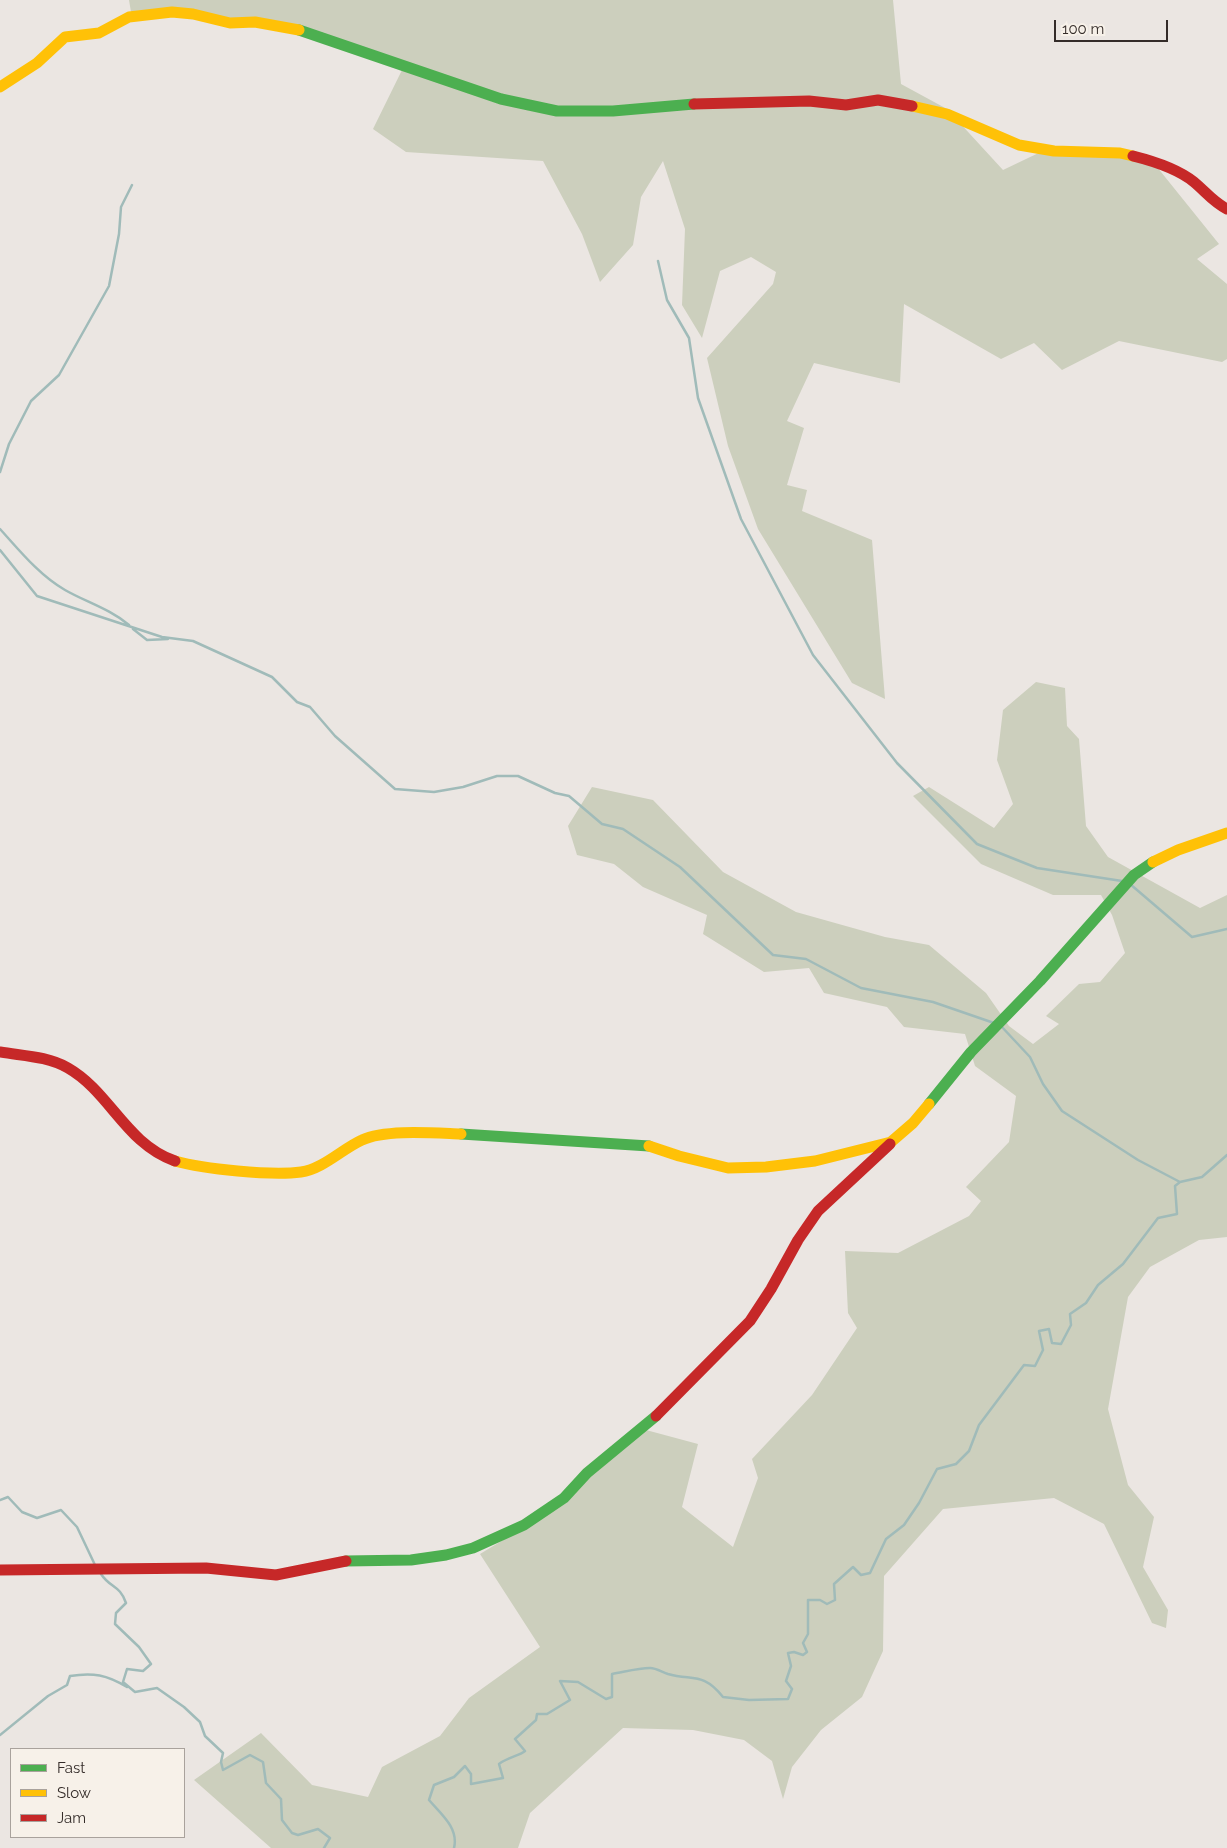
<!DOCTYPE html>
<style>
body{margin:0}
#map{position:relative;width:1227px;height:1848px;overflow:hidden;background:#ebe6e2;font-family:Raleway,sans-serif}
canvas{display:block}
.legend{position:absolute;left:10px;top:1748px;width:175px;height:90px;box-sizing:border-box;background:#f7f1e9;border:1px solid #a9a29c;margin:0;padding:6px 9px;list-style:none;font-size:15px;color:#342c29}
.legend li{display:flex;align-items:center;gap:10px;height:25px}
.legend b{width:25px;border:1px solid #a9a29c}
.scale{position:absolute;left:1054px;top:20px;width:114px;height:22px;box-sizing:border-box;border:2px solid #342c29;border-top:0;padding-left:6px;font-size:15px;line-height:18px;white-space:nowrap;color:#342c29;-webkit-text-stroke:4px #f7f1e9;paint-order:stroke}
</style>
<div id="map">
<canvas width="1227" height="1848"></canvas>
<ul class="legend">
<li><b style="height:6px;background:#4caf50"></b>Fast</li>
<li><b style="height:6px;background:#ffc107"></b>Slow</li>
<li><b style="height:6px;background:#c62828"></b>Jam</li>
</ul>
<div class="scale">100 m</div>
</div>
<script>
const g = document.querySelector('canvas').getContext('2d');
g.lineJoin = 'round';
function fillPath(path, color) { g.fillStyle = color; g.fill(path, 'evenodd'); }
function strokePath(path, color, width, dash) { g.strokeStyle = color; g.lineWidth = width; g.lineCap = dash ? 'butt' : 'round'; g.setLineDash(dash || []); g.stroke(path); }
fillPath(new Path2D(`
 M 129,0 L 893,0 L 901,84 L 947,109 L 1003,170 L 1049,148 L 1153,162 L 1219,244 L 1197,259 L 1227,284 L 1227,359 L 1222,362 L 1119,341 L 1062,370 L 1034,343 L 1001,359 L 904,304 L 900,383 L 814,363 L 787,421 L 804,428 L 787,485 L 807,490 L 802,511 L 872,540 L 885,699 L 852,683 L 758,529 L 728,446 L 707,358 L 773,284 L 776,272 L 751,257 L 720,271 L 702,338 L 682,305 L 685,229 L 663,161 L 641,197 L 633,245 L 600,282 L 582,234 L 543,161 L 406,152 L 373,129 L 402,70 L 275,23 L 131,12 Z
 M 1036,682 L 1065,688 L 1067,726 L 1079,739 L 1086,826 L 1108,857 L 1200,908 L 1227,895 L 1227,1237 L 1199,1240 L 1150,1267 L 1128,1297 L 1108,1409 L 1128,1485 L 1154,1517 L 1143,1567 L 1168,1610 L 1166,1628 L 1152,1623 L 1104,1524 L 1054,1498 L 943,1509 L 884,1576 L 883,1651 L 862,1697 L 821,1730 L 792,1767 L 783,1799 L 772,1761 L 744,1740 L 693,1730 L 623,1728 L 530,1813 L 518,1848 L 271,1848 L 194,1780 L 261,1733 L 312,1785 L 368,1797 L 382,1767 L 440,1736 L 469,1698 L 540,1647 L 480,1554 L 561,1505 L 593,1473 L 646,1430 L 698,1444 L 682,1507 L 733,1547 L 758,1478 L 752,1459 L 812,1395 L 857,1328 L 848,1313 L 845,1251 L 898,1253 L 969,1216 L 981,1201 L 966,1187 L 1009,1142 L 1016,1096 L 975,1066 L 965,1034 L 904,1027 L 887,1007 L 824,993 L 809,968 L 764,972 L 703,934 L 707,915 L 643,887 L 614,864 L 577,855 L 568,826 L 592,787 L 653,800 L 723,872 L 796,912 L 885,937 L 929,945 L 986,993 L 1009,1026 L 1033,1044 L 1059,1024 L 1046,1016 L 1079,984 L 1100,982 L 1125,953 L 1112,915 L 1101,895 L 1053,895 L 981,864 L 913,796 L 929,787 L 994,828 L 1013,804 L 997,760 L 1003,710 Z`), '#cccfbd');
strokePath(new Path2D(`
 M 658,261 L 667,300 L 689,338 L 698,398 L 741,519 L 813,655 L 897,763 L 977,844 L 1037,868 L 1122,881
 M 0,472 L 9,444 L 31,401 L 59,375 L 109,286 L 119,234 L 121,207 L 132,185
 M 0,529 C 19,550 40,576 65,590 C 86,602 110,609 129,625
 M 0,550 L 37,596 L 162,637 L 193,641 L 272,677 L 297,702 L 310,707 L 335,736 L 395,789 L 434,792 L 463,787 L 497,776 L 518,776 L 555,793 L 569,796 L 602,824 L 623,829 L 680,867 L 773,955 L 806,959 L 861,988 L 933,1002 L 994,1023
 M 133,629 L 147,640 L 168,639
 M 1130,884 L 1192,937 L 1227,929
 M 1001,1026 L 1030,1057 L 1043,1084 L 1062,1111 L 1138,1160 L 1180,1182
 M 0,1500 L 8,1497 L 22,1512 L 37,1518 L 61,1510 L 77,1527 L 95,1565
 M 101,1574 C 110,1588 120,1585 126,1603 L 116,1613 L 115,1624 L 139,1647 L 151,1664 L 143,1671 L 127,1669 L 123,1682 L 135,1692 L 157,1688 L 184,1707 L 200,1722 L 205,1736 L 223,1753 L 221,1762 L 223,1770 L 250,1755 L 263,1762 L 266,1783 L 281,1799 L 282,1820 L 292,1833 L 298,1835 L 318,1829 L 330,1838 L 324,1848
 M 0,1735 L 48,1696 L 67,1685 L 70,1676 C 93,1672 107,1675 127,1687
 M 454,1848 C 459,1828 441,1814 429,1800 L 434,1785 L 454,1777 L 465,1766 L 471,1774 L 471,1784 L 503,1778 L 499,1764 C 508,1757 519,1756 525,1751 L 515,1739 L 536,1720 L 537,1714 L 547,1714 L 570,1700 L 560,1681 L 578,1682 L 606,1699 L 612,1697 L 612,1674 C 624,1672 638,1668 650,1668 C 656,1668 662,1672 668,1674 C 693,1681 703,1672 723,1697 L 749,1700 L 788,1699 L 792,1689 L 786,1681 L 791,1666 L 788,1653 L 794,1652 L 803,1655 L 807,1652 L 803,1643 L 808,1634 L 808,1600 L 820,1600 L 827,1604 L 835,1600 L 834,1584 L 853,1567 L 861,1575 L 870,1573 L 886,1539 L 904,1525 L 919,1503 L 937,1469 L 956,1464 L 969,1451 L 979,1425 L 1024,1365 L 1035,1366 L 1043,1350 L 1039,1331 L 1049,1329 L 1052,1343 L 1061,1344 L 1071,1325 L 1070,1314 L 1086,1303 L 1098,1285 L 1123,1264 L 1158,1218 L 1177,1214 L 1175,1186 L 1180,1182 L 1202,1177 L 1227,1155`), '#a0bbb9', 2.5);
strokePath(new Path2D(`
 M 299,30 L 501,99 L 557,111 L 613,111 L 694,104
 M 929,1104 L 971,1052 L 1040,981 L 1134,875 L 1153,862
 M 461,1134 L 649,1146
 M 346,1561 L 411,1560 L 446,1555 L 473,1548 L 524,1525 L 564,1498 L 587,1473 L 656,1416`), '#4caf50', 11);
strokePath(new Path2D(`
 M 0,87 L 37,63 L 65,37 L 99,33 L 129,17 L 172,12 L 193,14 L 230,23 L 255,22 L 299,30
 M 912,106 L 947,114 L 1019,145 L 1054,151 L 1120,153 L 1133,156
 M 1153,862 L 1178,850 L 1227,833
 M 649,1146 L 679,1156 L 728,1168 L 766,1167 L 815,1161 L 891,1142 L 913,1123 L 929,1104
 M 175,1161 C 204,1169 271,1176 301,1172 C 323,1169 342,1149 362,1140 C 385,1129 434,1133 461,1134`), '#ffc107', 11);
strokePath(new Path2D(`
 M 694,104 L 809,101 L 846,105 L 878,100 L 912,106
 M 1133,156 C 1153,161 1178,169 1194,182 C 1206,192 1213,202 1227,209
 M 0,1052 C 23,1056 47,1056 68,1068 C 110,1092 126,1144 175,1161
 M 656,1416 L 750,1321 L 771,1289 L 798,1240 L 818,1211 L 890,1144
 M 0,1570 L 206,1568 L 276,1575 L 346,1561`), '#c62828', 11);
</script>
